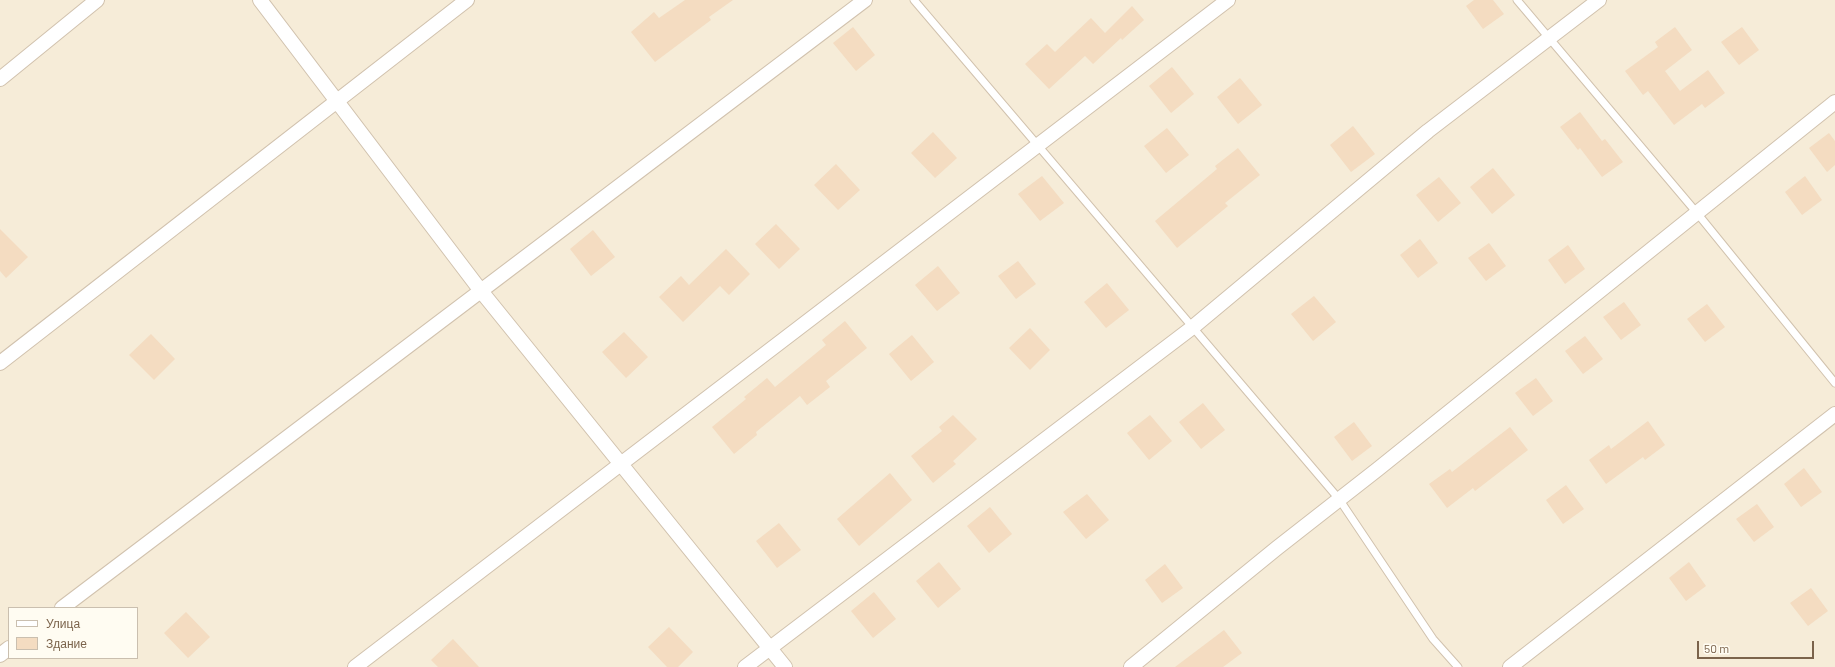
<!DOCTYPE html>
<meta charset="utf-8">
<style>
body{margin:0}
#map{position:relative;width:1835px;height:667px;overflow:hidden;background:#fdf9ea;font-family:Barlow,sans-serif}
canvas{display:block}
.legend{position:absolute;left:8px;top:607px;width:130px;height:52px;box-sizing:border-box;background:#fffcf2;border:1px solid #cabfaf;margin:0;padding:5px 7px;list-style:none;font-size:12px;color:#7b634b}
.legend li{display:flex;align-items:center;gap:8px;height:20px}
.legend b{width:20px;border:1px solid #cabfaf}
.scale{position:absolute;left:1697px;top:641px;width:117px;height:18px;box-sizing:border-box;border:2px solid #7b634b;border-top:0;padding-left:5px;font-size:12px;line-height:14px;white-space:nowrap;color:#7b634b;-webkit-text-stroke:3px #fffcf2;paint-order:stroke}
</style>
<div id="map">
<canvas width="1835" height="667"></canvas>
<ul class="legend">
<li><b style="height:5px;background:#fff"></b>Улица</li>
<li><b style="height:11px;background:#f4dcc1"></b>Здание</li>
</ul>
<div class="scale">50 m</div>
</div>
<script>
const g = document.querySelector('canvas').getContext('2d');
g.lineJoin = 'round';
function fillPath(path, color) { g.fillStyle = color; g.fill(path, 'evenodd'); }
function strokePath(path, color, width, dash) { g.strokeStyle = color; g.lineWidth = width; g.lineCap = dash ? 'butt' : 'round'; g.setLineDash(dash || []); g.stroke(path); }
fillPath(new Path2D(`
 M 0,0 L 1835,0 L 1835,667 L 0,667 ZM 9,608 L 137,608 L 137,658 L 9,658 Z`), '#f6ecd8');
fillPath(new Path2D(`
 M 685,0 L 733,0 L 709,17 L 711,20 L 655,62 L 631,32 L 654,12 L 659,18 Z
 M 1474,0 L 1493,0 L 1504,14 L 1483,29 L 1466,6 Z
 M 1132,6 L 1144,20 L 1122,40 L 1121,38 L 1093,64 L 1085,56 L 1049,89 L 1025,64 L 1047,44 L 1055,52 L 1091,18 L 1105,33 Z
 M 853,27 L 875,55 L 856,71 L 833,43 Z
 M 1675,27 L 1692,50 L 1665,71 L 1680,91 L 1708,70 L 1725,93 L 1705,108 L 1702,104 L 1674,125 L 1648,91 L 1643,95 L 1625,71 L 1658,47 L 1655,42 Z
 M 1742,27 L 1759,50 L 1739,65 L 1721,42 Z
 M 1172,67 L 1194,94 L 1171,113 L 1149,86 Z
 M 1240,78 L 1262,105 L 1238,124 L 1217,97 Z
 M 1580,112 L 1602,141 L 1605,139 L 1623,162 L 1602,177 L 1580,148 L 1578,150 L 1560,127 Z
 M 1353,126 L 1375,154 L 1351,172 L 1330,145 Z
 M 1167,128 L 1189,155 L 1166,173 L 1144,146 Z
 M 933,132 L 957,158 L 935,178 L 911,153 Z
 M 1829,133 L 1835,141 L 1835,165 L 1827,172 L 1809,148 Z
 M 1238,148 L 1260,175 L 1225,203 L 1228,206 L 1177,248 L 1155,221 L 1217,169 L 1215,166 Z
 M 836,164 L 860,190 L 838,210 L 814,185 Z
 M 1493,168 L 1515,195 L 1492,214 L 1470,187 Z
 M 1042,176 L 1064,203 L 1040,221 L 1018,194 Z
 M 1805,176 L 1822,200 L 1802,215 L 1785,192 Z
 M 1439,177 L 1461,203 L 1438,222 L 1416,195 Z
 M 776,224 L 800,249 L 779,269 L 755,244 Z
 M 0,229 L 28,257 L 6,278 L 0,271 Z
 M 593,230 L 615,257 L 591,276 L 570,249 Z
 M 1420,239 L 1438,263 L 1418,278 L 1400,255 Z
 M 1489,243 L 1506,266 L 1486,281 L 1468,258 Z
 M 1568,245 L 1585,269 L 1565,284 L 1548,260 Z
 M 726,249 L 750,274 L 729,295 L 720,286 L 683,322 L 659,297 L 681,276 L 689,285 Z
 M 1018,261 L 1036,284 L 1016,299 L 998,276 Z
 M 938,266 L 960,293 L 937,311 L 915,285 Z
 M 1107,283 L 1129,310 L 1106,328 L 1084,302 Z
 M 1314,296 L 1336,322 L 1313,341 L 1291,314 Z
 M 1624,302 L 1641,325 L 1621,340 L 1603,317 Z
 M 1707,304 L 1725,327 L 1705,342 L 1687,319 Z
 M 845,321 L 867,348 L 826,381 L 830,387 L 807,405 L 800,396 L 756,432 L 757,435 L 734,454 L 712,427 L 746,399 L 744,397 L 767,378 L 775,387 L 826,345 L 822,340 Z
 M 1030,328 L 1050,350 L 1030,370 L 1009,348 Z
 M 624,332 L 648,357 L 626,378 L 602,352 Z
 M 151,334 L 175,359 L 154,380 L 129,355 Z
 M 912,335 L 934,362 L 911,381 L 889,354 Z
 M 1585,336 L 1603,359 L 1583,374 L 1565,351 Z
 M 1536,378 L 1553,401 L 1533,416 L 1515,393 Z
 M 1203,403 L 1225,430 L 1201,449 L 1179,422 Z
 M 953,415 L 977,439 L 953,461 L 956,464 L 933,483 L 911,456 L 942,431 L 939,427 Z
 M 1150,415 L 1172,441 L 1149,460 L 1127,433 Z
 M 1648,421 L 1665,445 L 1645,460 L 1643,457 L 1606,484 L 1589,460 L 1609,445 L 1611,449 Z
 M 1354,422 L 1372,446 L 1352,461 L 1334,437 Z
 M 1510,427 L 1528,450 L 1475,491 L 1473,488 L 1447,508 L 1429,484 L 1450,469 L 1452,472 Z
 M 1804,468 L 1822,492 L 1801,507 L 1784,484 Z
 M 890,473 L 912,500 L 859,546 L 837,519 Z
 M 1566,485 L 1584,509 L 1563,524 L 1546,500 Z
 M 1087,494 L 1109,520 L 1086,539 L 1063,512 Z
 M 1757,504 L 1774,527 L 1754,542 L 1736,519 Z
 M 990,507 L 1012,534 L 989,553 L 967,526 Z
 M 779,523 L 801,550 L 777,568 L 756,541 Z
 M 939,562 L 961,589 L 938,608 L 916,581 Z
 M 1689,562 L 1706,586 L 1686,601 L 1669,578 Z
 M 1165,564 L 1183,588 L 1162,603 L 1145,580 Z
 M 1811,588 L 1828,611 L 1808,626 L 1790,603 Z
 M 874,592 L 896,619 L 873,638 L 851,611 Z
 M 186,612 L 210,637 L 188,658 L 164,633 Z
 M 669,627 L 693,652 L 678,667 L 667,667 L 648,647 Z
 M 1224,630 L 1242,653 L 1223,667 L 1175,667 Z
 M 453,639 L 479,667 L 438,667 L 431,660 Z`), '#f4dcc1');
const service = new Path2D(`
 M 914,0 L 1339,499 L 1433,639 L 1458,667
 M 1517,0 L 1697,213 L 1835,383`);
const minor = new Path2D(`
 M 260,0 L 481,291 L 785,667
 M 0,79 L 97,0
 M 0,363 L 467,0
 M 62,608 L 865,0
 M 0,655 L 9,648
 M 355,667 L 1228,0
 M 745,667 L 1193,327 L 1428,131 L 1599,0
 M 1131,667 L 1277,548 L 1378,469 L 1835,102
 M 1510,667 L 1835,414`);
strokePath(service, '#d1c2ae', 9);
strokePath(minor, '#d1c2ae', 16);
strokePath(service, '#fff', 7);
strokePath(minor, '#fff', 14);
</script>
